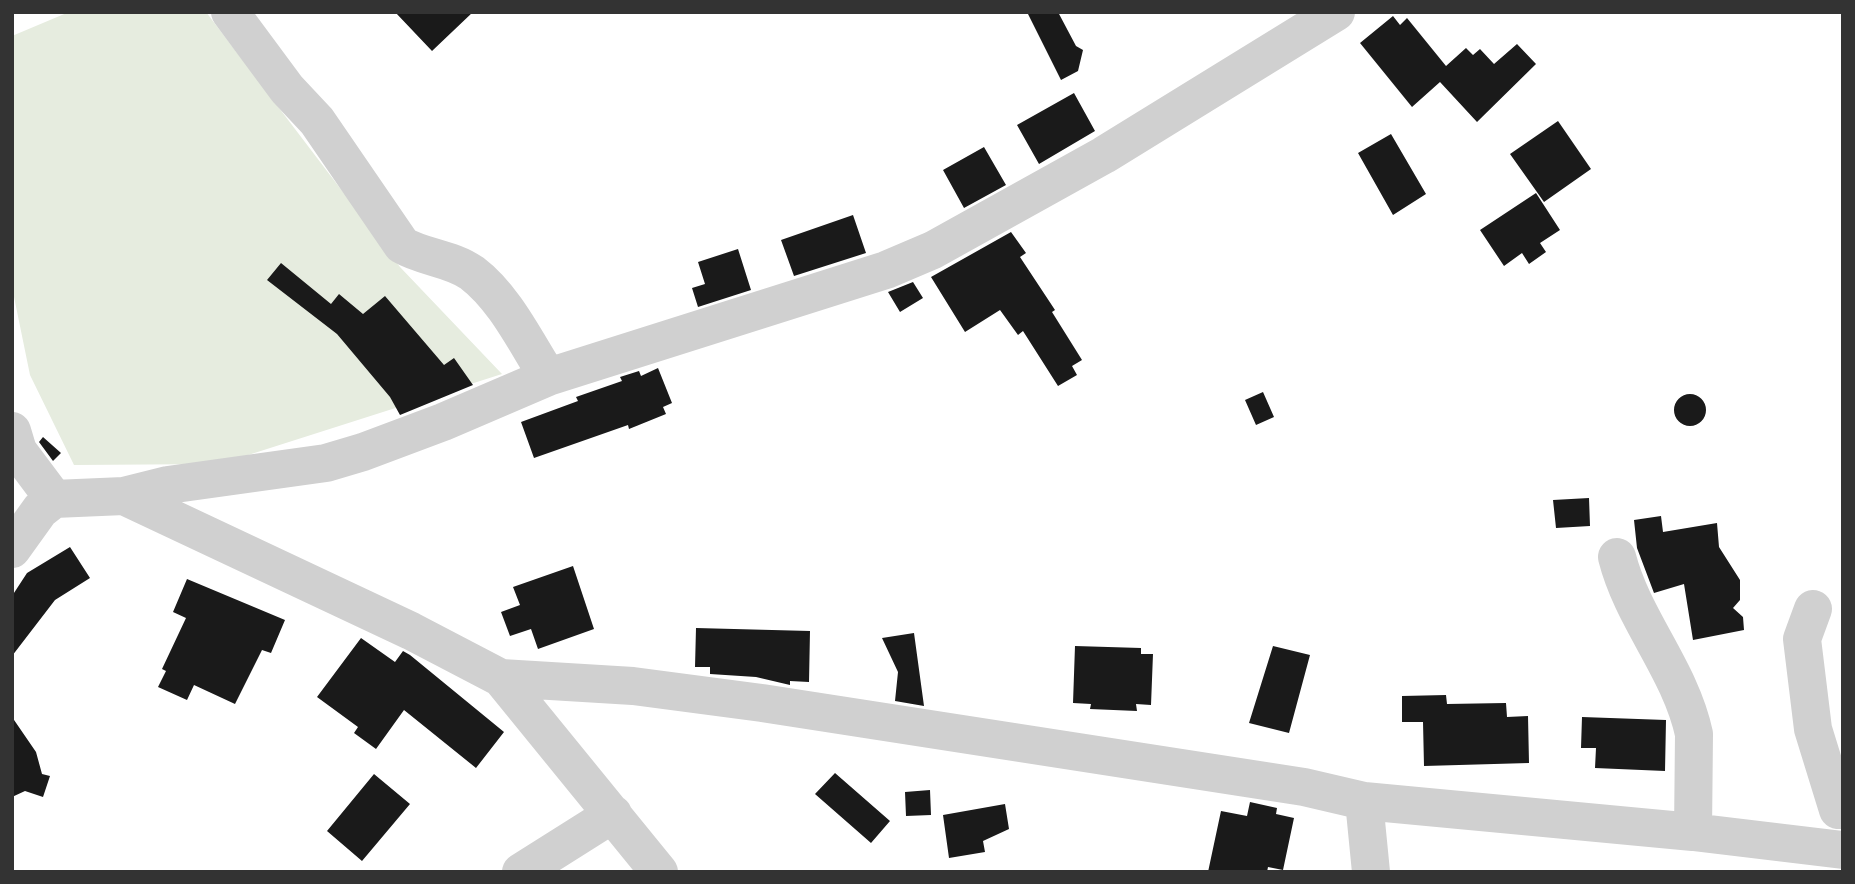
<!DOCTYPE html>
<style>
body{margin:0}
#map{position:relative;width:1855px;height:884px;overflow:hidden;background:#fff;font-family:"Open Sans",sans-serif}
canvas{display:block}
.frame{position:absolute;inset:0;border:14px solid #333;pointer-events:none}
</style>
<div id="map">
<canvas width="1855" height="884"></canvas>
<div class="frame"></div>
</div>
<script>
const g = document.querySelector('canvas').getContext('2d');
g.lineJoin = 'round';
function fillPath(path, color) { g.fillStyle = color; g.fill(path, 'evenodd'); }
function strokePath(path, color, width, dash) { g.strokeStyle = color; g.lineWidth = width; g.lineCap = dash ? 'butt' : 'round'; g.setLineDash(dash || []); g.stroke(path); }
fillPath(new Path2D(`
 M 69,12 L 206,12 L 400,267 L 502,374 L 220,464 L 74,465 L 30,375 L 12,287 L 12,36 Z`), '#e6ecdf');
fillPath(new Path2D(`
 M 395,12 L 473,12 L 432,51 Z
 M 1027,12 L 1058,12 L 1076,46 L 1083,50 L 1078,71 L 1061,80 Z
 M 1393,16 L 1400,25 L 1407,18 L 1446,66 L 1466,48 L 1473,55 L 1480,49 L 1494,64 L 1517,44 L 1536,64 L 1477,122 L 1440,82 L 1412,107 L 1360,43 Z
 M 1074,93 L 1095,131 L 1039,164 L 1017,125 Z
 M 1558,121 L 1591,169 L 1544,202 L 1510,154 Z
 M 1391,134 L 1426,194 L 1393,215 L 1358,153 Z
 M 984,147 L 1006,185 L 964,208 L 943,170 Z
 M 1536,193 L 1560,230 L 1540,243 L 1546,252 L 1529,264 L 1522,253 L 1504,266 L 1480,230 Z
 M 853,215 L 866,253 L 794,276 L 781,240 Z
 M 1011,232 L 1026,253 L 1020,257 L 1055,310 L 1052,312 L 1082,360 L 1072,366 L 1077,375 L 1058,386 L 1023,331 L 1018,335 L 1000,310 L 965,332 L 931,277 Z
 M 738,249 L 751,290 L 698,307 L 692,288 L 705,284 L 698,262 Z
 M 281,263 L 331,304 L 339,294 L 363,314 L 385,296 L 444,365 L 454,358 L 473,385 L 400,415 L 390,397 L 337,334 L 267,280 Z
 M 913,282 L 923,298 L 900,312 L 888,292 Z
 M 658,368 L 672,403 L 663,407 L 666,414 L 629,429 L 628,425 L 534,458 L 521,422 L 578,401 L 576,397 L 622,381 L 620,377 L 639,371 L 641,376 Z
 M 1263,392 L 1274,417 L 1256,425 L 1245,400 Z
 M1674 410a16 16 0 1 1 32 0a16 16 0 1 1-32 0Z
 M 43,437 L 61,453 L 53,461 L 39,442 Z
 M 1589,498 L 1590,526 L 1556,528 L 1553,500 Z
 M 1661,516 L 1663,532 L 1717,523 L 1719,547 L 1740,580 L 1740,600 L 1733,608 L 1743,617 L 1744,630 L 1693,640 L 1684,584 L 1654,593 L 1637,548 L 1634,520 Z
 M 70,547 L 90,578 L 55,600 L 12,656 L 12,596 L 27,573 Z
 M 573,566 L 594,629 L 538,649 L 531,629 L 510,636 L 501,612 L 520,605 L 513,587 Z
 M 187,579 L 285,620 L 271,653 L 262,650 L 235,704 L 194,685 L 187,700 L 158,687 L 166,671 L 162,669 L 186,618 L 173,612 Z
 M 696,628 L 810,631 L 809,682 L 790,681 L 790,685 L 756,677 L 710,674 L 710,667 L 695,667 Z
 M 914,633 L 924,706 L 895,701 L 898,672 L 882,638 Z
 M 361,638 L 395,662 L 403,651 L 410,655 L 504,732 L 476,768 L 404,710 L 376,749 L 354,733 L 358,727 L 317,697 Z
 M 1075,646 L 1141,648 L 1141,654 L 1153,654 L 1151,705 L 1136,704 L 1137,711 L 1090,709 L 1091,704 L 1073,703 Z
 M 1273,646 L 1310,655 L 1289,733 L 1249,723 Z
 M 1446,695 L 1447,704 L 1506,703 L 1507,717 L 1528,716 L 1529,763 L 1424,766 L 1423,722 L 1402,722 L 1402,696 Z
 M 12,717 L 36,752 L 42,774 L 50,776 L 43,797 L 25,791 L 12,797 Z
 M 1582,717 L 1666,720 L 1665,771 L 1595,768 L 1596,748 L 1581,748 Z
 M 835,773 L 890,821 L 871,843 L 815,794 Z
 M 374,774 L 410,804 L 362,861 L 327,831 Z
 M 930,790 L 931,815 L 906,816 L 905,792 Z
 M 1250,802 L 1277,808 L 1276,814 L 1294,818 L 1283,870 L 1268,867 L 1267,872 L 1208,872 L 1221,811 L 1247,816 Z
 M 1005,804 L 1009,829 L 983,841 L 985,852 L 949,858 L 943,815 Z`), '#1a1a1a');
strokePath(new Path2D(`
 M 230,12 L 287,89 L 317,121 L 402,245 C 424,258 451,258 472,273 C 505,298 526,343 548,377
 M 12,431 L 18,451 L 54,499
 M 124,496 L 168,485 L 326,463 L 363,452 L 443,422 L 548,377 L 886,270 L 933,250 L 1104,155 L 1336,12
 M 12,549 L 40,510 L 54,499 L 124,496 L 411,631 L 501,678 L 633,686 L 762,703 L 1304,787 L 1364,801 L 1693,832 L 1843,850
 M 1617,557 C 1633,620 1680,669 1694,734 L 1693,832
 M 1813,609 L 1802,639 L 1813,729 L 1838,810
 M 501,678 L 659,872
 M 1364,801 L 1371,872
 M 521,872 L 613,814`), '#d0d0d0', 38);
</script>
